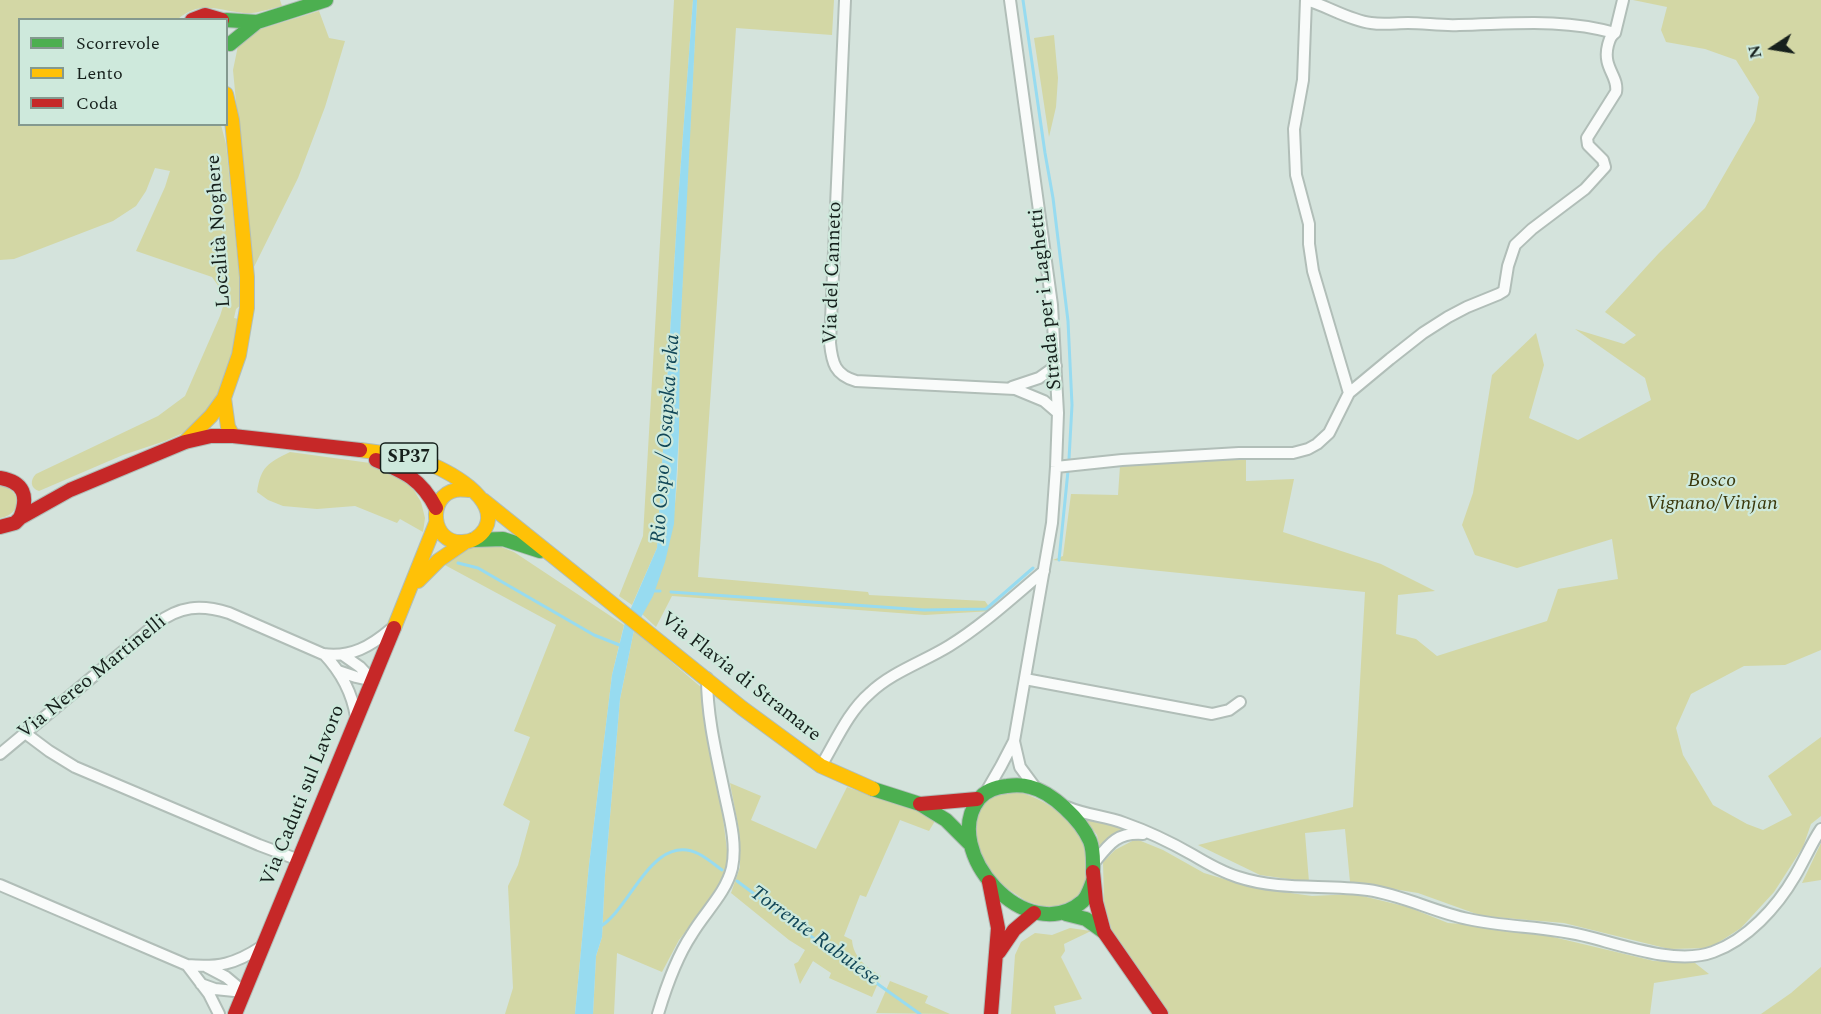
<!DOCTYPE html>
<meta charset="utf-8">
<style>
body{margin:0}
#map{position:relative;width:1821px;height:1014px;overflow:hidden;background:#d4e3dc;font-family:Spectral,serif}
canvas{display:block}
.legend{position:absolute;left:18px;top:18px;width:210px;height:108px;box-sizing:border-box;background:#cee9dc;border:2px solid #84998f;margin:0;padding:8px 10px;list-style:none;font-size:18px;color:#16201c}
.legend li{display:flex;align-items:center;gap:12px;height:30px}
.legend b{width:30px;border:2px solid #84998f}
.north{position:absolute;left:1743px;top:18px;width:60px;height:60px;-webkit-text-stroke:4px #cee9dc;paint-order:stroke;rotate:258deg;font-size:16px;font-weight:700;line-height:24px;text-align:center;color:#16201c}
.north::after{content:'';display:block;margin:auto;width:21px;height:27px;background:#16201c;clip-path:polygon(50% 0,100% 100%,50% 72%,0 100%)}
</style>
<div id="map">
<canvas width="1821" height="1014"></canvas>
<ul class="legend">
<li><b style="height:8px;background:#4caf50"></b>Scorrevole</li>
<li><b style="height:8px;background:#ffc107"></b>Lento</li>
<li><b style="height:8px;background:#c62828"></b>Coda</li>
</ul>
<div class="north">N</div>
</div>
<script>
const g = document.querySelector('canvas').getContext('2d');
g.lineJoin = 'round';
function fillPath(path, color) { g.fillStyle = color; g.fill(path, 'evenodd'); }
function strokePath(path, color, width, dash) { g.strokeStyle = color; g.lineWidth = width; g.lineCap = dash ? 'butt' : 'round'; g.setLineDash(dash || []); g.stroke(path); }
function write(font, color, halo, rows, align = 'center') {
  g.font = font + ' Spectral,serif'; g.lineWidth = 4.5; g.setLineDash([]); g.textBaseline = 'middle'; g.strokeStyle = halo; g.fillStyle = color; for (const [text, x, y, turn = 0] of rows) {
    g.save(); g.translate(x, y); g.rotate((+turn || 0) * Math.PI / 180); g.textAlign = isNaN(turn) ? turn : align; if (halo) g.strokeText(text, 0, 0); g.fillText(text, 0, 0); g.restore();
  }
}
fillPath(new Path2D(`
 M 0,0 L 280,0 L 282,6 C 269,9 257,14 244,13 C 217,10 200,0 178,19 L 20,20 L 20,124 L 221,125 L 226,144 L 242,304 L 236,309 L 234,318 L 239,319 L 233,355 L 220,396 L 196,423 L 183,433 L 165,441 L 123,455 L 39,491 C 30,488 30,480 36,474 L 158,416 L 185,396 L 220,316 L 226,297 L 212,277 L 136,251 L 165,187 L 170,171 L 155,168 L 146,191 L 136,206 L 113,221 L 14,259 L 0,260 Z
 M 674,0 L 693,0 L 678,202 L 657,548 L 632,605 L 619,596 L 643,536 Z
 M 697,0 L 834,0 L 832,35 L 736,28 L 698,577 L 868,592 L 869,595 L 985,601 L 992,611 L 925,615 L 672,596 L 656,627 L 642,614 C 690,530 676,425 680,332 C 685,222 691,111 697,0 Z
 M 1633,0 L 1821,0 L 1821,650 L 1785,665 L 1744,666 L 1691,694 L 1676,728 L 1683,755 L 1713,805 L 1747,824 L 1763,830 L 1792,815 L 1768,776 L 1821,737 L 1821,816 L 1811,824 L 1803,847 L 1774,892 L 1741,928 L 1710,948 L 1669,949 L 1564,923 L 1482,916 L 1418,893 L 1350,882 L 1345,829 L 1305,833 L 1309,882 L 1260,875 L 1198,845 L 1353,807 L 1365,592 L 1053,560 L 1063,556 L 1071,494 L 1118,495 L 1120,466 L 1246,459 L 1246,481 L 1294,479 L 1283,532 L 1381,564 L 1435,591 L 1398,595 L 1396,634 L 1416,639 L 1437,656 L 1547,621 L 1558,589 L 1618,579 L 1612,539 L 1517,568 L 1475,555 L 1462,525 L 1473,493 L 1492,375 L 1536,333 L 1544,365 L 1529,418 L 1578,440 L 1651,400 L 1645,378 L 1575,329 L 1624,344 L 1636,335 L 1605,312 L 1659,253 L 1705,208 L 1755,121 L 1759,97 L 1736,60 L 1705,49 L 1666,42 L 1661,30 L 1667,7 Z
 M 319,11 L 329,38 L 345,41 L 325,107 L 298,178 L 252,271 L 233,70 L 239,41 L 254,31 Z
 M 1054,35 L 1058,78 L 1056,107 L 1049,137 L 1034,38 Z
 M 290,452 L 370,463 L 395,473 L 412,487 L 421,502 L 425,518 L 423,532 L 400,519 L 397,523 L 355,506 L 317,509 L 283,506 L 268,500 L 257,492 C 261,466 268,463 290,452 Z
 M 0,486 C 22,488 23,515 0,518 Z
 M 494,544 L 514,552 L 624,625 L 612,675 L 589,865 L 575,1014 L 505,1014 L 513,988 L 508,886 L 518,865 L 530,821 L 503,805 L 530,737 L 514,731 L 556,625 L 443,564 L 473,545 Z
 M 634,630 L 702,688 L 708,740 L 723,818 L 728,858 L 722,885 L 679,940 L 662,972 L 617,953 L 614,1014 L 593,1014 L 596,956 L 602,937 L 605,875 L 620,699 Z
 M 730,783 L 761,796 L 751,820 L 816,849 L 847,787 L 921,812 L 935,821 L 929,831 L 900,820 L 866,897 L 860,895 L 844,936 L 852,940 C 853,957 867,968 881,976 L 872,997 L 829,978 L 831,973 L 813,961 L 800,984 L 794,964 L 798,962 L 805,950 L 789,940 L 731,893 L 740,867 L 739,831 Z
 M 1016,791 C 1054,802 1089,828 1088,872 C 1087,880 1084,888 1083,895 L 1052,909 L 1026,901 L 999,883 L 988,867 L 977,847 L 975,819 L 981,807 L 996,793 Z
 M 1085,819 L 1123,828 L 1109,837 L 1100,848 L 1097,835 Z
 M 1136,839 L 1163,850 L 1204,873 L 1254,888 L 1312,896 L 1354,894 L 1408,907 L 1448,923 L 1490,926 L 1549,936 L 1654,961 L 1695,963 L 1709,974 L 1654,983 L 1650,1014 L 1168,1014 L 1112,931 L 1104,903 L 1103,862 L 1115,850 Z
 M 1821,843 L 1821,880 L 1802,883 Z
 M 1070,928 L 1091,931 L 1064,944 L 1065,951 L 1061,957 L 1082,999 L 1054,1006 L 1056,1014 L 1011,1014 L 1015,955 L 1021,942 L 1035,933 L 1052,935 Z
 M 1821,967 L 1821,1014 L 1761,1014 L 1791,993 Z
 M 890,981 L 928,996 L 925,1003 L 950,1014 L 876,1013 Z`), '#d3d7a5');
fillPath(new Path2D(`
 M 693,0 L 697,0 L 680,336 L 679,431 L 674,524 L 665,562 L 653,596 L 634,630 L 620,699 L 605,875 L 602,937 L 596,956 L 593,1014 L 575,1014 L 589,865 L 612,675 L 625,622 L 657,548 L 678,202 Z`), '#97dbf0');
strokePath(new Path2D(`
 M 1023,0 L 1045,153 L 1053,198 L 1068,321 L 1072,405 L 1069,459
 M 1059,560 L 1068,471
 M 458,563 L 478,568 L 594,635 L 622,646
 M 652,591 L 660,591
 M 671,592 L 924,610 L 986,609 L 1033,568
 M 737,881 L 820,943 L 920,1014
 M 601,926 C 631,908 653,831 699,854 C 707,858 715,865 722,870`), '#97dbf0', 3);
const street = new Path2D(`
 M 845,0 L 830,343 C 832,363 835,375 856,381 L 1015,389 L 1044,401 L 1058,413
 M 1012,387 L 1039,378 L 1056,366
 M 1349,393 L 1313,271 L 1309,244 L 1309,224 L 1296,175 L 1294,129 L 1303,80 L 1306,0 C 1328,6 1348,20 1371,23 C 1384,25 1396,23 1408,23 C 1425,23 1442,26 1459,25 C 1513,24 1562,18 1615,33
 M 1056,467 L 1122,460 L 1239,453 L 1293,453 L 1308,449 L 1317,444 L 1329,433 L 1349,393 L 1390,359 L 1423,333 L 1448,317 L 1467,307 L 1499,294 L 1504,291 L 1508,266 L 1515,245 L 1532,229 L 1585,189 L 1605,167 L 1603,160 L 1588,145 L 1587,138 L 1616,92 C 1619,76 1602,68 1608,45 C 1610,39 1610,36 1615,33 L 1623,0
 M 324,654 C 341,672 352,692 356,717
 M 343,655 L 360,667 L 373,681
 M 338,671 L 356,677 L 373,681
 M 1025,679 L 1212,714 L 1229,710 L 1240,702
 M 25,733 L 49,751 L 75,767 L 259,845 L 299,860
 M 1014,741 L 1020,767 L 1034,786
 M 0,754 L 156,624 C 180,606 200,604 229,613 L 323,654 C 351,658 371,646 391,629
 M 821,766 C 836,741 848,712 870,693 C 892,672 923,662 949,646 C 983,625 1013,597 1044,571
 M 986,792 L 1001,766 L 1014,741 L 1052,523 L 1056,467 L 1058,413 L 1052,305 L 1010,0
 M 1067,807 C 1085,815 1105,816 1124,823 C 1147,831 1172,843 1193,855 C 1208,864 1222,872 1238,877 C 1281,891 1324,884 1368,890 C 1403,895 1434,912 1468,919 C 1508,928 1549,926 1589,937 C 1624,946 1678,965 1713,952 C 1747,940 1777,907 1795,876 C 1804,861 1811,844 1821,829
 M 1094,863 C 1109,844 1117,832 1143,834
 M 0,885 L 187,965 C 218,968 235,964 261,947
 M 187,965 L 209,994 L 219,1014
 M 201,984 L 215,989 L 244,992 L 226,977 L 207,967
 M 658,1014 C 666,987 676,958 692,934 C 705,912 726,893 732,868 C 737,844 730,819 725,796 C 717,757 707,718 707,678`);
const fast = new Path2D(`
 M 226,20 L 257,22 L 326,0
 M 230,44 L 257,22
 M 473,540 L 503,539 L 540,551
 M 873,789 L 920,804 L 946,820 L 969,843
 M 1093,872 C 1093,862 1094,851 1090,841 C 1081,820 1052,792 1030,787 C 1023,785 1015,785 1007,786 C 996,787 986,790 979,799 C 939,850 1027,950 1083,901 C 1088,896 1090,888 1093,881
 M 1066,914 L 1086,919 L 1104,932`);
const slow = new Path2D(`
 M 224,398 L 228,427 L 233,436
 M 185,442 L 211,416 L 224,398 L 239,355 L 247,308 L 247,277 L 232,120 L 226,94
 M 360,450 C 382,453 403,455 424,462 C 446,469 502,499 485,529 C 480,537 471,542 462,542 C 431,544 426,496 456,490 C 460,489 466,490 470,490
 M 483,500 L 742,708 L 821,766 L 873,789
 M 418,581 L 439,560 L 464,543
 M 394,628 L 436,523`);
const jam = new Path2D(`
 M 192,20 L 205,15 L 222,20
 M 376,460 C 405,472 421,479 436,508
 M 0,478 C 24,482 29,496 20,518
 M 0,527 L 15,523 L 20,518 L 70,490 L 185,442 L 211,436 L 233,436 L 360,450
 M 920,804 L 977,799
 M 1093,872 L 1096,902 L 1104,932 L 1161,1014
 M 989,882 L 998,928 L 991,1014
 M 999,952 L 1014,930 L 1034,913
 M 235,1014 L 394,628`);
strokePath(street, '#b1beb8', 14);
strokePath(fast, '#b1beb8', 16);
strokePath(slow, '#b1beb8', 16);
strokePath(jam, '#b1beb8', 16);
strokePath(street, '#f9fbfa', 10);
strokePath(fast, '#4caf50', 14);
strokePath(slow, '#ffc107', 14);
strokePath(jam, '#c62828', 14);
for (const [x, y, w] of [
 [409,458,57]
]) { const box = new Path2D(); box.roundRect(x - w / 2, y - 15, w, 30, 4.5); g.fillStyle = '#cee9dc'; g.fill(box); strokePath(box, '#16201c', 1.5); }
write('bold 18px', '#16201c', null, [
 ["SP37",409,458]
]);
write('20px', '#16201c', '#cee9dc', [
 ["Località Noghere",220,231,-94],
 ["Via del Canneto",834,273,-88],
 ["Strada per i Laghetti",1047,299,-96],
 ["Via Nereo Martinelli",93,678,-39],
 ["Via Flavia di Stramare",740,678,38],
 ["Via Caduti sul Lavoro",304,796,-68]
]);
write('italic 20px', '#3a380c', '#cee9dc', [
 ["Bosco",1712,482],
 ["Vignano/Vinjan",1712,505]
]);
write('italic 21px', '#124758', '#cee9dc', [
 ["Rio Ospo / Osapska reka",667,439,-86],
 ["Torrente Rabuiese",814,937,36]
]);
</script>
